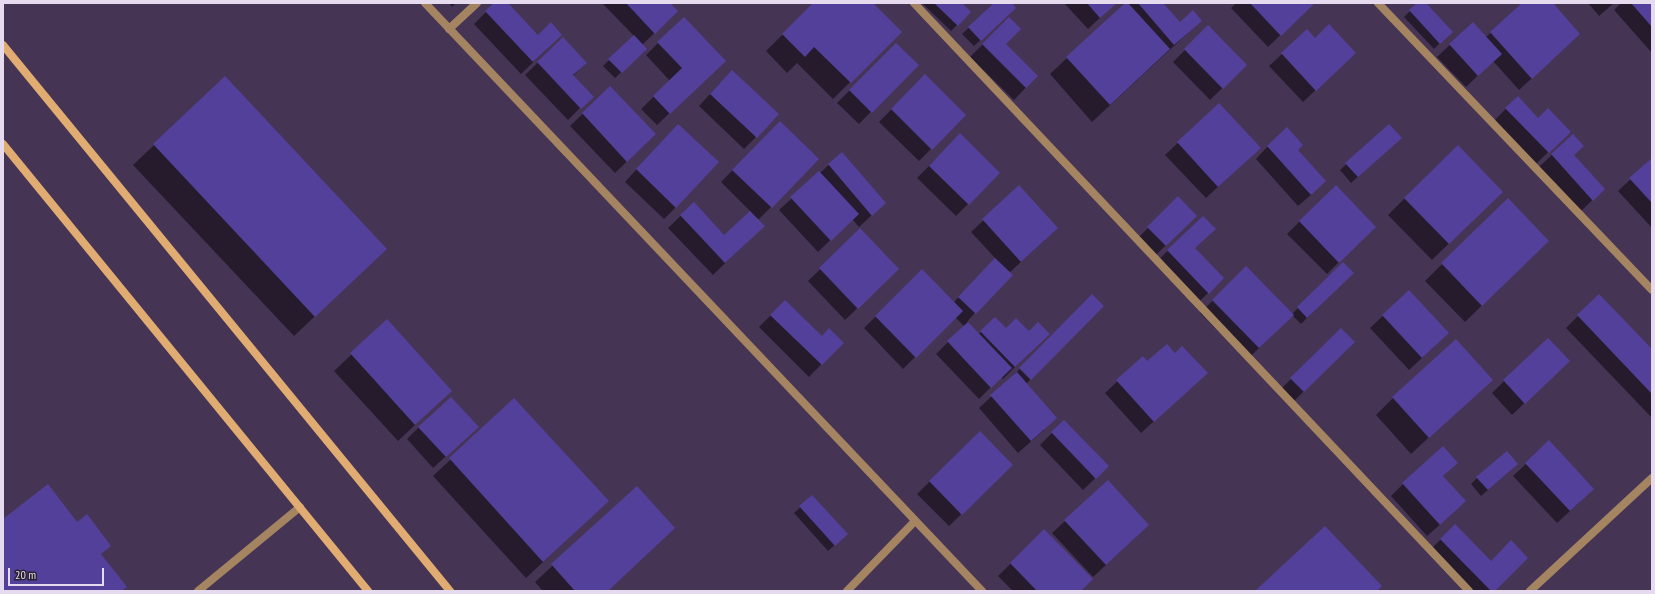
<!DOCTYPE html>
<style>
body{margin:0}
#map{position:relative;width:1655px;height:594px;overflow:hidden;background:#463455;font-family:"PT Sans Narrow",sans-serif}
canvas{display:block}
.frame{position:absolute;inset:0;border:4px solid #e5daee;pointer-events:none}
.scale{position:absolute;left:8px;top:568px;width:96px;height:18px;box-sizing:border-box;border:2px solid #e5daee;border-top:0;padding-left:5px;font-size:12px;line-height:14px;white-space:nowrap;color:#e5daee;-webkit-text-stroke:3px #28202f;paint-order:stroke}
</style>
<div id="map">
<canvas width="1655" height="594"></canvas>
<div class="frame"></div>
<div class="scale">20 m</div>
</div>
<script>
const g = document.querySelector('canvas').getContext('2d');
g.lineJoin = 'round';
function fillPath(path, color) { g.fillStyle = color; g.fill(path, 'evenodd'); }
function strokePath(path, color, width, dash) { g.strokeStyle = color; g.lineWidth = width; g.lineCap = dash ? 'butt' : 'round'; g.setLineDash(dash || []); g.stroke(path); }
fillPath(new Path2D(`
 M 449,3 L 456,3 L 452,7 Z
 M 495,3 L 507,3 L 549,47 L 521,74 L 474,24 Z
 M 602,3 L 669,3 L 677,11 L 642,45 L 646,49 L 615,78 L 603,66 L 634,36 Z
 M 814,3 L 872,3 L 901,32 L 833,99 L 797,63 L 787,73 L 766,51 Z
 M 924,3 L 961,3 L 970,12 L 951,31 L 923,4 Z
 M 995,3 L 1010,3 L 1009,14 L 974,46 L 962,34 Z
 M 1064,3 L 1116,3 L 1088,29 Z
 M 1125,3 L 1162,3 L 1180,23 L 1201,21 L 1092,122 L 1050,74 Z
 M 1236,3 L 1314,3 L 1268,47 L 1231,8 Z
 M 1418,3 L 1424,3 L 1451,32 L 1434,49 L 1404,17 Z
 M 1523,3 L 1551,3 L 1567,46 L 1519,90 L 1493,61 L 1466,87 L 1437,57 L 1473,23 L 1486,37 Z
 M 1588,3 L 1614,3 L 1599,16 Z
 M 1621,3 L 1652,3 L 1652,53 L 1614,10 Z
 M 1009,18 L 1004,44 L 1037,76 L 1014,100 L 970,57 Z
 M 1208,27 L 1246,65 L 1210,100 L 1173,62 Z
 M 563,38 L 586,63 L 573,76 L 592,96 L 568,120 L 525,75 Z
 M 658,43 L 712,73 L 657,125 L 641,109 L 670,81 L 646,55 Z
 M 896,44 L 917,65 L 859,124 L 837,103 Z
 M 1282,54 L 1342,65 L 1303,102 L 1269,66 Z
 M 925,75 L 965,115 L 919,161 L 879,122 Z
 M 225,78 L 386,249 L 294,336 L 133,165 Z
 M 720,83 L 756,137 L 744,149 L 699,106 Z
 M 610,87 L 643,146 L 615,173 L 570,126 Z
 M 1517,97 L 1538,119 L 1569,132 L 1536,164 L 1494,121 Z
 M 1219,104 L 1247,160 L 1206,198 L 1165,155 Z
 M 1389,125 L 1394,144 L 1351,183 L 1340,170 Z
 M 768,134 L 771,207 L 758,220 L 751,238 L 713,275 L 668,228 L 693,204 L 724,237 L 751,212 L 721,182 Z
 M 960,135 L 999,173 L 956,216 L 917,178 Z
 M 1573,135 L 1573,156 L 1604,189 L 1580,212 L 1539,167 Z
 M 666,137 L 676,207 L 664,219 L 625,182 Z
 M 1268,146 L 1296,150 L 1312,194 L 1298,206 L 1256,159 Z
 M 842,153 L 885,203 L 859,227 L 852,219 L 818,252 L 779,210 Z
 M 1652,159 L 1652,228 L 1618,191 Z
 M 1335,186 L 1374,227 L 1327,274 L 1287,234 Z
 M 1019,187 L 1045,240 L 1009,273 L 967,322 L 979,334 L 995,318 L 1006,330 L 1048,334 L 1003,379 L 1001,377 L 979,399 L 936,354 L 964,326 L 955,317 L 903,369 L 864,328 L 922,271 L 953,303 L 996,259 L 971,232 Z
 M 1178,198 L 1195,216 L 1153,258 L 1136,240 Z
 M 1405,198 L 1485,208 L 1432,260 L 1388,215 Z
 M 1508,199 L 1531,257 L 1465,322 L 1425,281 Z
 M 1203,217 L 1194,249 L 1223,278 L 1196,305 L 1155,263 Z
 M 860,230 L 886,281 L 845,320 L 808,281 Z
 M 1343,263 L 1352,273 L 1301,324 L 1292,315 L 1247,360 L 1200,313 L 1246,268 L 1292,314 Z
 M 1409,291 L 1436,345 L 1409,370 L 1370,328 Z
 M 1092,295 L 1103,306 L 1026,384 L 1044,430 L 1018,453 L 979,408 L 1008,381 Z
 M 1599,295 L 1652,350 L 1652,418 L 1566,328 Z
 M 785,301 L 822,337 L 842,343 L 809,377 L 759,327 Z
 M 387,321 L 451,391 L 398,441 L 334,371 Z
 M 1341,329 L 1354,342 L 1292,403 L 1279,391 Z
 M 1143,357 L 1147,363 L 1194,385 L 1141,433 L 1105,393 Z
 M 1556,373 L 1512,415 L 1492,393 L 1504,381 Z
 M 1492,379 L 1411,454 L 1376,415 L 1393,398 Z
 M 514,400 L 590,518 L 526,578 L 433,476 Z
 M 1064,421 L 1108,466 L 1083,490 L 1040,445 Z
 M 419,427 L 465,439 L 433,468 L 407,439 Z
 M 980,432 L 1012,465 L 949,526 L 917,494 Z
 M 1457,463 L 1442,477 L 1452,514 L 1427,536 L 1391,496 L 1403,484 Z
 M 1526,464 L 1581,501 L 1557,523 L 1513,476 Z
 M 1511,470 L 1481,496 L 1471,484 L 1477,478 Z
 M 637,487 L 674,528 L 607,591 L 543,591 L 535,582 Z
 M 812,496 L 847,534 L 828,551 L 794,513 Z
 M 1065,521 L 1136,537 L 1093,577 L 1052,533 Z
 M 1455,525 L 1491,562 L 1494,591 L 1467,591 L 1428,552 Z
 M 1044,531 L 1080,591 L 1013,591 L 998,576 Z`), '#0007');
fillPath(new Path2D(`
 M 494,3 L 508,3 L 538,35 L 551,22 L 562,35 L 533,62 L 485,11 Z
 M 626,3 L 670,3 L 678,11 L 655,34 Z
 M 813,3 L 873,3 L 902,32 L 851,83 L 814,47 L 805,57 L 782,34 Z
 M 934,3 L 962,3 L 971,12 L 958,26 Z
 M 994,3 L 1012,3 L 1016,8 L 981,41 L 968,27 Z
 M 1087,3 L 1117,3 L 1100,18 Z
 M 1125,3 L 1128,3 L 1170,49 L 1110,105 L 1066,57 Z
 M 1138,3 L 1163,3 L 1180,22 L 1193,10 L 1202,21 L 1174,45 Z
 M 1250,3 L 1315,3 L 1281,36 Z
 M 1417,3 L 1426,3 L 1453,32 L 1440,44 L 1409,10 Z
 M 1522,3 L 1553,3 L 1580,34 L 1532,79 L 1490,32 Z
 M 1631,3 L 1652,3 L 1652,27 Z
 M 684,17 L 726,61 L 670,114 L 653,96 L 682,68 L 657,42 Z
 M 1009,17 L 1021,29 L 1006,44 L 1038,76 L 1026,88 L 982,44 Z
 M 1473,22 L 1502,54 L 1478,76 L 1449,44 Z
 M 1329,24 L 1356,53 L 1316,91 L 1281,53 L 1307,29 L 1315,38 Z
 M 1208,25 L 1247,65 L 1223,89 L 1184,49 Z
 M 634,35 L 647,49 L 622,73 L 608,59 Z
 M 563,37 L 587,63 L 573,75 L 594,97 L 581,109 L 537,62 Z
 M 896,43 L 919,65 L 872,113 L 849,90 Z
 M 732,70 L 779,114 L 757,138 L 710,94 Z
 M 925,74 L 966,115 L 932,150 L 891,109 Z
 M 225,76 L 387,249 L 315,317 L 153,144 Z
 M 610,86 L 656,134 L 627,162 L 582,113 Z
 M 1518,96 L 1538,118 L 1548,108 L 1571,132 L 1549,153 L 1505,108 Z
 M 1219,103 L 1261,148 L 1218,187 L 1177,142 Z
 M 780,121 L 819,159 L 772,208 L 732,170 Z
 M 678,124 L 719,162 L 676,208 L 636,169 Z
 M 1389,124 L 1402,138 L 1358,177 L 1345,163 Z
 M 1287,127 L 1303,145 L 1298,150 L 1326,181 L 1311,195 L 1267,146 Z
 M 960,133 L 1000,173 L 969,205 L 929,166 Z
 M 1573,134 L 1584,146 L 1574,155 L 1605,189 L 1593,201 L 1551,154 Z
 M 1458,145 L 1503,192 L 1449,244 L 1404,198 Z
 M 842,152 L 886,203 L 872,216 L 828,164 Z
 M 1652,158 L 1652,203 L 1629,178 Z
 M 819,171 L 859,214 L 831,241 L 790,197 Z
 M 1019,185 L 1058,228 L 1021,262 L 982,219 Z
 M 1336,185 L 1376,227 L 1339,263 L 1299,221 Z
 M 1178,196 L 1197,216 L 1166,246 L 1147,227 Z
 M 1508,198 L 1549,241 L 1482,306 L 1441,263 Z
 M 694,202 L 724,235 L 750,211 L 765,226 L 725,263 L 680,215 Z
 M 1203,216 L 1216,229 L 1195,248 L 1224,278 L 1209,294 L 1167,250 Z
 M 860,228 L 899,269 L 858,309 L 819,268 Z
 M 995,258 L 1013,275 L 976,314 L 958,297 Z
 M 1343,262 L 1354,273 L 1307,318 L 1297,307 Z
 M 1246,266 L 1294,315 L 1259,348 L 1212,300 Z
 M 922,269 L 963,311 L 916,358 L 875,316 Z
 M 1409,290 L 1449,333 L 1422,358 L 1382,315 Z
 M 1092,294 L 1104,306 L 1031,380 L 1019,368 Z
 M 1599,294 L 1652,349 L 1652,394 L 1577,315 Z
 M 785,300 L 822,336 L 829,328 L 844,343 L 822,365 L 770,315 Z
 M 995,317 L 1006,328 L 1016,318 L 1029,331 L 1038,322 L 1050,334 L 1015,367 L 980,331 Z
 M 387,319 L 452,391 L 415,425 L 350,353 Z
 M 968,322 L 1012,368 L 991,388 L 947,341 Z
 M 1341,328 L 1355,342 L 1304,392 L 1290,378 Z
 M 1548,338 L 1570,361 L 1525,404 L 1503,380 Z
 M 1456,339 L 1493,380 L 1429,438 L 1392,397 Z
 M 1167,344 L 1175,353 L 1182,346 L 1208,373 L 1154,422 L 1116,380 L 1143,356 L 1147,361 Z
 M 1017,372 L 1057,418 L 1031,441 L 990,395 Z
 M 451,397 L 479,427 L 446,457 L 418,427 Z
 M 514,398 L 609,501 L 543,562 L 449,458 Z
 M 1064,420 L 1109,466 L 1096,479 L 1051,432 Z
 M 980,431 L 1013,465 L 962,515 L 929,481 Z
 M 1549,440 L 1594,489 L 1570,511 L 1525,463 Z
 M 1443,446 L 1458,463 L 1443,476 L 1466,501 L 1440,525 L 1402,483 Z
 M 1507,451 L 1518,464 L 1488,490 L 1476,477 Z
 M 1108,480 L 1149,525 L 1106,565 L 1064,520 Z
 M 48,484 L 77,522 L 87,514 L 111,546 L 101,554 L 127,587 L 121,591 L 3,591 L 3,519 Z
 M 637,486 L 675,528 L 608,591 L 575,591 L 551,564 Z
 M 812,495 L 848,534 L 835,546 L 799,506 Z
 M 1455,524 L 1491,561 L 1511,540 L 1528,558 L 1495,591 L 1491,591 L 1440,539 Z
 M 1325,526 L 1382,586 L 1377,591 L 1255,591 Z
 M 1044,529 L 1093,579 L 1081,591 L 1037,591 L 1010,563 Z`), '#53409b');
strokePath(new Path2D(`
 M 425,3 L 982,591
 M 914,3 L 1469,591
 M 1378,3 L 1652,290
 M 449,29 L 477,3
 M 198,591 L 300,507
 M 847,591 L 915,521
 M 1530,591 L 1652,478`), '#a58561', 8);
strokePath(new Path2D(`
 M 3,45 L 450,591
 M 3,144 L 368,591`), '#e0ac72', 8);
</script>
